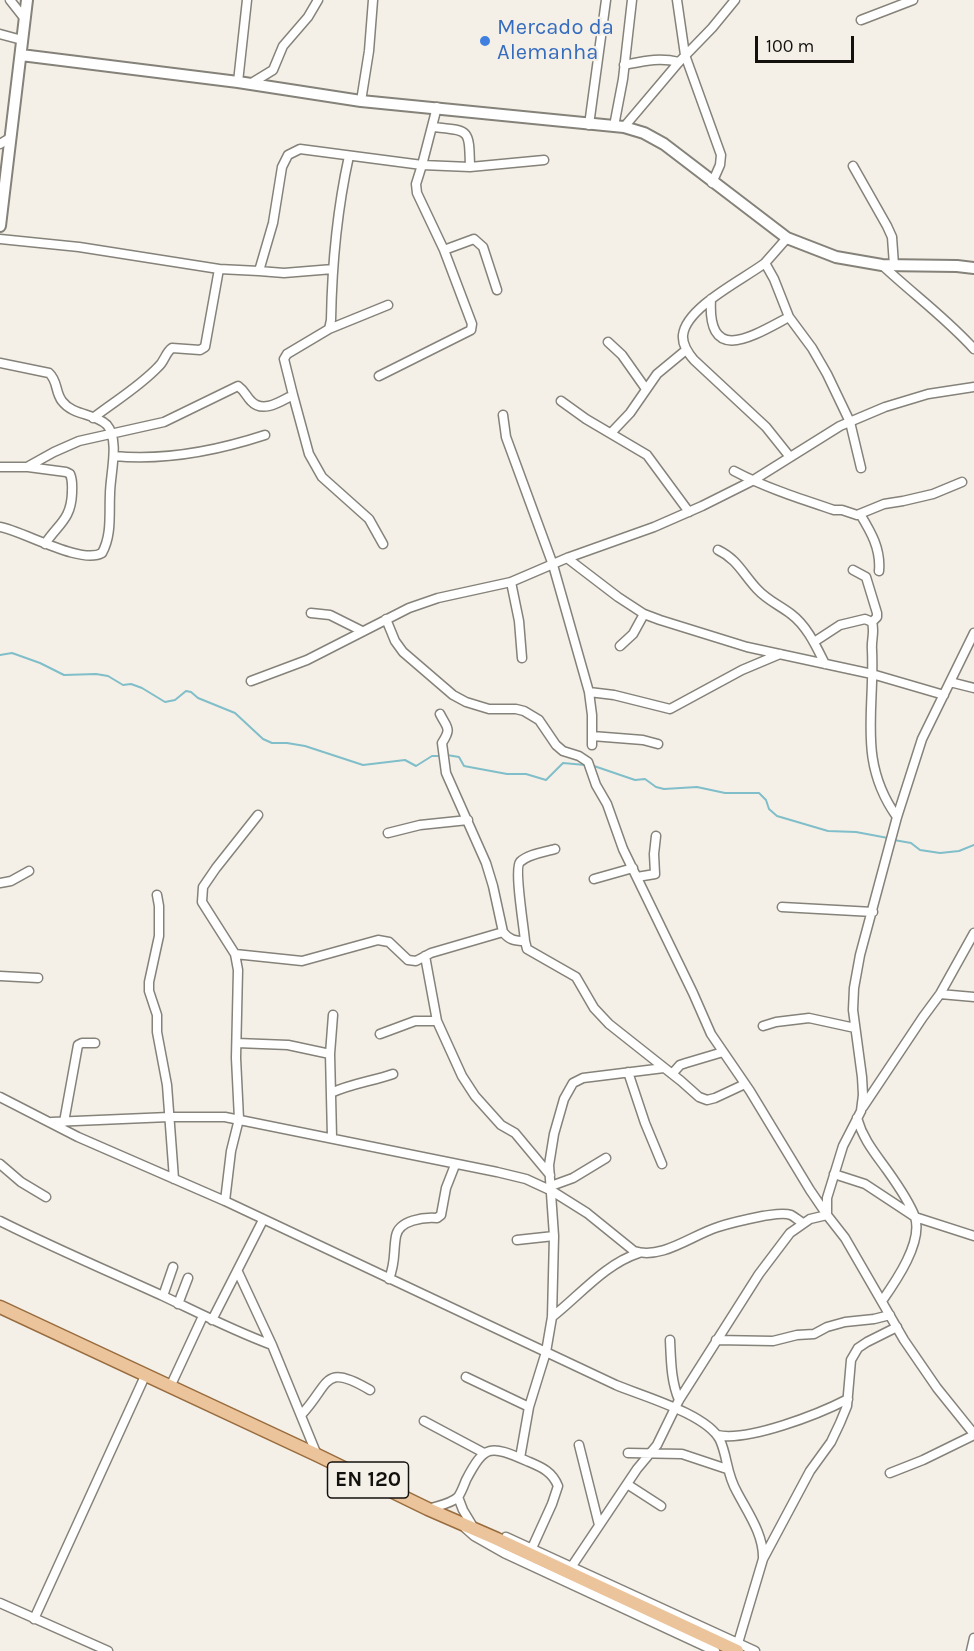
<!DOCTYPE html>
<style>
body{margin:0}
#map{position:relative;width:974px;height:1651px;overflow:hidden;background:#f4f0e8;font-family:Karla,sans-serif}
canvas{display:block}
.scale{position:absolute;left:755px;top:36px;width:99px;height:27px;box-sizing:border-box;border:3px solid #13110e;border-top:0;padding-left:8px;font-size:18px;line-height:21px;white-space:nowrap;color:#13110e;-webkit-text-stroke:4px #f4f0e8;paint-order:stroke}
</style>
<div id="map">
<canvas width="974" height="1651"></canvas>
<div class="scale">100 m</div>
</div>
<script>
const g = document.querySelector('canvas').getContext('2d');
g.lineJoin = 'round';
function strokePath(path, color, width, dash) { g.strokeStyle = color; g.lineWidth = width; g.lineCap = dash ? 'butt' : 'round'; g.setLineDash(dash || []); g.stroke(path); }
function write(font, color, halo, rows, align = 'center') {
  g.font = font + ' Karla,sans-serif'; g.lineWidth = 4.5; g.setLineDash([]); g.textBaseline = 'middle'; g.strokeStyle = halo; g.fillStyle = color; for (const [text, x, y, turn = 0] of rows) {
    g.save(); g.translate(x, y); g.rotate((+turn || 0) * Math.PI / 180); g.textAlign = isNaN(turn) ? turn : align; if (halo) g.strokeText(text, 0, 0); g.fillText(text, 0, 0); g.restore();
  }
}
strokePath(new Path2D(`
 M 0,655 L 12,653 L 40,663 L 64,675 L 96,674 L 108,676 L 123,685 L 131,684 L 142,688 L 165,702 L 175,700 L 186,691 L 191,692 L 198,698 L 235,713 L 263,739 L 272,743 L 287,743 L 305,746 L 363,765 L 405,760 L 416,766 L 432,756 L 441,756
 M 447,755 L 459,757 L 464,766 L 507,774 L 526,774 L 546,780 L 563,763 L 585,765
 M 594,766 L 635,780 L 645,779 L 656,787 L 664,789 L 697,787 L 725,793 L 759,793 L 766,800 L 769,809 L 777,816 L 828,831 L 856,832 L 888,838
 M 894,840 L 911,843 L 920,850 L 940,853 L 959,851 L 974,845`), '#80bec9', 2);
const street = new Path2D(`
 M 10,0 L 25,19
 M 677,0 L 685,55 L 721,155 L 720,165 L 712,183
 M 861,20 L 913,0
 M 0,34 L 22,40
 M 624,65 C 644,61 659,57 679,62
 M 238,82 L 247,0
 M 250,84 L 273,70 L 283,46 L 308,17 L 318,0
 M 361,101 L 369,51 L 373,0
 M 589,125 L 606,0
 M 614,126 L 623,79 L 632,0
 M 433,127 C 470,131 469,128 470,167
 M 624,127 L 679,62 L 712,28 L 735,0
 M 0,144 L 10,138
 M 853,166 L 887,226 L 892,237 L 894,265
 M 787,238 L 765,263 L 774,279 L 789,317 L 812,348 L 827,374 L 850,422 L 861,468
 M 0,239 L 79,247 L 219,269 L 259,271 L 273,223 L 282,167 L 288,155 L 300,149 L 422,165 L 437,107
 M 444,250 L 474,239 L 483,247 L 497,290
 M 765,263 C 744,279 686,307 683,335 C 682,345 688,353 694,360 L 766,427 L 790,457
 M 882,265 C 913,294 946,318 974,349
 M 259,271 L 284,273 L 333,269
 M 711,299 C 707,366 753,336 789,317
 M 329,329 L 388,305
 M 608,342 L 622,355 L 646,389
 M 0,363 L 49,373 C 58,381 55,392 62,401 C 73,416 95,413 107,425 C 120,440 110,475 110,494 C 109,514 112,535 102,553 C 81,565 23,531 0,527
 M 379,376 L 471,330 L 472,324 L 444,250 L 417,193 L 416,184 L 422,165 L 470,167 L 544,160
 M 293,395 L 309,454 L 322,477 L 369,519 L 383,544
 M 561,401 L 586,419 L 647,455 L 689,512
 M 503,415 L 506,437 L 553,565 L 589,692 L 592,715 L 592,745
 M 93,418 C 115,401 139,387 158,367 C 165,361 165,353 172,348 L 200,350 L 205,347 L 219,269
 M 611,433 L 630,413 L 657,374 L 686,350
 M 114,456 C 166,461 216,451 265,435
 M 0,467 L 27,467 L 54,452 L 79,441 L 164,422 L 238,386 C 245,391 246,396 251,401 C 263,414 281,401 293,395 L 284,359 L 287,354 L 329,329 L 331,320 C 332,265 337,210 349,156
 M 28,467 L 66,472 L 70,474 C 73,481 72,486 72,493 C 71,520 58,524 45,544
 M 734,471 C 766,488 801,499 834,510 L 842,510 L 857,515 L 884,504 L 903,501 L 933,494 L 962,482
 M 860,514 C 871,532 881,549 879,571
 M 718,550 C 737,559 743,574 757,589 C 767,600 779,605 791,614 C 807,626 816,646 825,664
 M 567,558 L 618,597 L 644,614 L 660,620 L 747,647 L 872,674 L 944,695
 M 853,570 L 866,577 L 877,613 L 877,617 L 872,622
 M 511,582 L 519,621 L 522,658
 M 311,613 L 330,615 L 362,631
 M 386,619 L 395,641 L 403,652 L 453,695 L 466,702 L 489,709 L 516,709 L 524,711 L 539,720 L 556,745 L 563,751 L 579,756 L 588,762 L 596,785 L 607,804 L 623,849 L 693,993 L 711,1034 L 750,1091 L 810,1190 L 827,1215 L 810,1219 L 790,1233 L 759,1274 L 679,1400 L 657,1445 L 637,1469 L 572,1566
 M 974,633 L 922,739 L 897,817 L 860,955 L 854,988 L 853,1010 L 862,1077 L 863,1095 L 861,1111 L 843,1146 L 827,1198 L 827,1215 L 845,1238 L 904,1340 L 937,1388 L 974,1434
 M 814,642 L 840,625 L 865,619 L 872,622 C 875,632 871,640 872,650 C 875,712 857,761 897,817
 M 620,646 L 633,634 L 644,614
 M 251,681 L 307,660 L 409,608 L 438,598 L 511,582 L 567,558 L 654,527 L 702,506 L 752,481 L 840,426 L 885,407 L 928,394 L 974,387
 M 950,682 L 974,688
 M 589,692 L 614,695 L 670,709 L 742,670 L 780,654
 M 440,714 C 447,728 452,728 442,743 L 446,773 L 486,863 L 493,886 L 503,932 C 509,940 515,941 525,941 L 527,949 L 576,977 L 594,1008 L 609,1024 L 681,1081 L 699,1097 L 707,1100 L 715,1098 L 745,1084
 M 592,736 L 643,740 L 658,744
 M 388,833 L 420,825 L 468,820
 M 637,877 L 655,874 L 654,854 L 656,836
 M 594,879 L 633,868
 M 0,883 L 11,881 L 29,871
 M 157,895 L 159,906 L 159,936 L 149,982 L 149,991 L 157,1015 L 157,1032 L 167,1085 L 174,1179
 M 782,907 L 873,912
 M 525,941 C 524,928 514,869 520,862 C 528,854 545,852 555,849
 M 235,954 L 302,961 L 378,940 L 389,942 L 408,960 L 416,961 L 431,953 L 503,932
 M 425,956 L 437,1021 L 462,1076 L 475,1096 L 501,1125 L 515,1133 L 550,1175
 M 0,976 L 38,978
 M 940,994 L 974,997
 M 763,1026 L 776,1022 L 809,1018 L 855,1028
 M 380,1034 L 415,1021 L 437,1021
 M 237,1043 L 288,1045 L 330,1054 L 332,1137
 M 330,1054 L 333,1015
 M 628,1072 L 645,1123 L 662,1164
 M 672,1074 L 680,1065 L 686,1063 L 723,1052
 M 331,1093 C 350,1084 373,1081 393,1074
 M 0,1097 L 78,1137 L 225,1201 L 616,1385 C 642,1396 707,1414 720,1440 C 728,1458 726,1473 737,1492 C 748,1513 764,1535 763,1559
 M 863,1107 L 923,1017 L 940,994 L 974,933
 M 857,1118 C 863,1139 874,1152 887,1170 C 897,1184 909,1201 915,1217 C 923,1242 896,1281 882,1301
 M 52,1122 L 169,1117 L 225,1117 L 497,1172 L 526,1179 L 552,1191 L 587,1213 L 634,1251 C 662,1260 692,1235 718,1227 C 733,1222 748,1219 763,1216 C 772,1215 783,1212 791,1215 C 795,1217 799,1221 803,1223
 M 64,1122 L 78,1045 L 82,1043 L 95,1043
 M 0,1164 L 21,1182 L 46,1197
 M 834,1174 L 865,1184 L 915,1217 L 974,1236
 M 551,1186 L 573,1178 L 606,1158
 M 225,1201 L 231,1151 L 239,1119 L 236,1058 L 238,970 L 235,954 L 202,902 L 203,887 L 216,868 L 258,815
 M 0,1221 C 54,1248 108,1271 163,1296 C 199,1313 234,1331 272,1345 L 317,1455
 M 517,1240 L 554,1236
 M 238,1272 L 272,1345
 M 389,1279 C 396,1261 393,1253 396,1236 C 399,1220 424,1217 437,1218 L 441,1215 L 446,1188 L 455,1165
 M 163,1296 L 173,1267
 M 178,1304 L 188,1278
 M 552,1317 C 580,1295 605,1264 639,1253
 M 212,1320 L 263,1220
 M 670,1340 C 671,1361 671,1381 679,1400
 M 716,1340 L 773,1341 L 797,1335 L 814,1334 L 827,1327 L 845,1322 L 874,1319 L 890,1315
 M 466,1377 L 529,1407
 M 170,1387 L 203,1316
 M 302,1414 C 330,1384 323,1362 370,1390
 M 424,1421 L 484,1453
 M 717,1435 C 748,1442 819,1414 848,1399
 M 579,1445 L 599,1525
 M 628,1453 L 682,1454 L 727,1469
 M 520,1458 L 529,1407 L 546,1352 L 552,1317 L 554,1236 L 549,1165 L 554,1134 L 564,1099 L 573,1083 L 583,1078 L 664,1068
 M 890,1473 L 923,1460 L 974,1435
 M 627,1484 L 661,1506
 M 458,1497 L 463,1510 L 472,1525
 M 428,1509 C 437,1506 451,1504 458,1497 C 461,1493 464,1485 466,1480 C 485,1444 490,1445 527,1461 C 541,1467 552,1471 558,1486 L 552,1504 L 532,1548
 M 465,1528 L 474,1536 L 504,1553 L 715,1651
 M 506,1537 L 755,1651
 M 0,1603 L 108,1651
 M 34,1619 L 145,1376
 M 738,1643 L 763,1559 L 810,1471 L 831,1442 L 840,1423 L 847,1406 L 851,1360 L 858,1348 L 867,1342 L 897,1327
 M 971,1651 L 974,1638`);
const secondary = new Path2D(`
 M 21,55 L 238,82 L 361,101 L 624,127 L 644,133 L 664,144 L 787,238 L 836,257 L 882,265 L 957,266 L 974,268
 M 0,226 L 27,0`);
const primary = new Path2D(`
 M 0,1307 L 317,1455 L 428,1509 L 497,1539 L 737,1651`);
strokePath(street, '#85827a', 11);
strokePath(secondary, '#85827a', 14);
strokePath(primary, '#986c3e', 15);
strokePath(street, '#fff', 8);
strokePath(secondary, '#fff', 10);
strokePath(primary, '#ecc49b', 12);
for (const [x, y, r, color] of [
 [485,41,6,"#3f7fe0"]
]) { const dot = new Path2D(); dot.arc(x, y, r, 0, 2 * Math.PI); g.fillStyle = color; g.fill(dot); strokePath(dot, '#f4f0e8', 2); }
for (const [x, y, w] of [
 [368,1480,81]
]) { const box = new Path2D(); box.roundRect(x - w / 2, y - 18, w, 36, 4.5); g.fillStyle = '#f4f0e8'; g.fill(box); strokePath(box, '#13110e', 1.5); }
write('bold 21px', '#13110e', null, [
 ["EN 120",368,1480]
]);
write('22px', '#366cbe', '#f4f0e8', [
 ["Mercado da",497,28],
 ["Alemanha",497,53]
], 'left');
</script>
